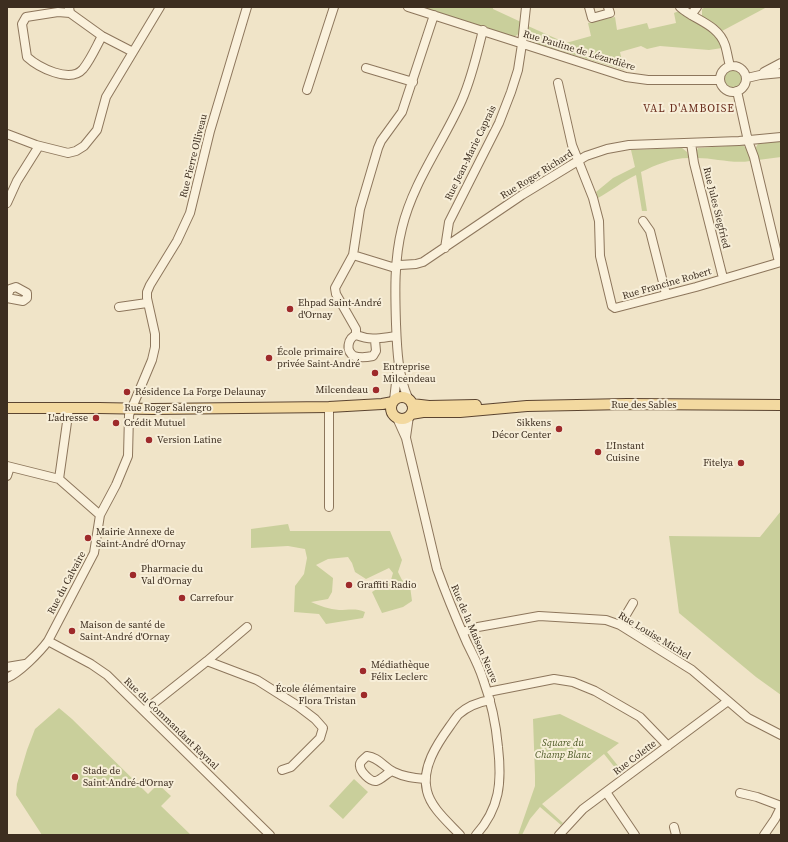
<!DOCTYPE html>
<meta charset="utf-8">
<style>
body{margin:0}
#map{position:relative;width:788px;height:842px;overflow:hidden;background:#f0e4c8;font-family:"Source Serif 4",serif}
canvas{display:block}
.frame{position:absolute;inset:0;border:8px solid #3d2e20;pointer-events:none}
</style>
<div id="map">
<canvas width="788" height="842"></canvas>
<div class="frame"></div>
</div>
<script>
const g = document.querySelector('canvas').getContext('2d');
g.lineJoin = 'round';
function fillPath(path, color) { g.fillStyle = color; g.fill(path, 'evenodd'); }
function strokePath(path, color, width, dash) { g.strokeStyle = color; g.lineWidth = width; g.lineCap = dash ? 'butt' : 'round'; g.setLineDash(dash || []); g.stroke(path); }
function write(font, color, halo, rows, align = 'center') {
  g.font = font + ' "Source Serif 4",serif'; g.lineWidth = 4; g.setLineDash([]); g.textBaseline = 'middle'; g.strokeStyle = halo; g.fillStyle = color; for (const [text, x, y, turn = 0] of rows) {
    g.save(); g.translate(x, y); g.rotate((+turn || 0) * Math.PI / 180); g.textAlign = isNaN(turn) ? turn : align; if (halo) g.strokeText(text, 0, 0); g.fillText(text, 0, 0); g.restore();
  }
}
fillPath(new Path2D(`
 M 422,7 L 493,7 L 493,9 L 521,22 L 520,33 L 514,37 Z
 M 706,7 L 767,7 L 722,31 L 718,26 L 702,16 L 702,9 Z
 M 679,11 C 694,21 717,29 722,48 L 709,50 L 660,46 L 647,49 L 641,46 L 620,52 L 624,70 L 531,42 L 528,36 L 528,26 L 566,43 L 591,36 L 588,23 L 615,17 L 617,30 L 647,23 L 649,29 L 676,23 L 674,13 Z
 M723 79a10 10 0 1 1 20 0a10 10 0 1 1-20 0Z
 M 781,141 L 781,157 L 758,160 L 755,149 L 758,144 Z
 M 742,145 L 748,149 L 750,161 C 733,164 714,158 697,158 L 696,153 L 698,148 Z
 M 682,148 L 687,152 L 689,158 C 671,158 656,165 641,172 L 647,211 L 642,211 L 636,175 C 623,181 611,191 598,198 L 596,192 L 613,178 L 635,167 L 631,150 Z
 M 781,511 L 781,695 L 756,677 L 679,613 L 669,536 L 760,537 Z
 M 288,524 L 290,531 L 390,531 L 402,560 L 398,572 L 402,580 L 410,586 L 412,601 L 403,607 L 382,613 L 372,592 L 391,580 L 393,573 L 389,568 L 366,579 L 355,572 L 352,563 L 348,557 L 328,559 L 316,565 L 333,578 L 332,592 L 328,599 L 311,602 C 320,606 329,609 339,610 C 349,610 356,608 365,612 L 363,618 L 326,624 L 319,614 L 294,612 L 295,586 L 304,574 L 307,558 L 305,549 L 288,546 L 251,548 L 251,529 Z
 M 59,708 L 72,719 L 148,794 L 158,784 L 171,796 L 161,806 L 191,835 L 42,835 L 16,795 L 17,784 L 27,750 L 35,729 Z
 M 560,714 L 619,743 L 607,752 L 623,772 L 620,774 L 604,754 L 542,804 L 563,823 L 561,825 L 540,807 L 530,819 L 522,835 L 518,835 L 535,786 L 535,775 L 533,719 Z
 M 354,779 L 368,792 L 343,819 L 329,806 Z`), '#c9cf9b');
const minor = new Path2D(`
 M 69,7 L 70,13 L 102,36 L 133,52
 M 408,7 L 626,77 L 648,80 L 720,80
 M 589,7 L 592,18 L 610,13 L 608,7
 M 680,7 C 694,20 718,24 725,45 C 727,51 728,59 730,66
 M 70,13 L 58,12 L 26,17 L 22,24 L 27,57 C 38,67 70,84 83,69 C 91,59 96,47 102,36
 M 691,15 L 697,7
 M720 79a13 13 0 1 1 26 0a13 13 0 1 1-26 0Z
 M 366,68 L 413,82
 M 764,72 L 781,63
 M 747,78 L 760,75 L 781,73
 M 558,83 L 572,145 L 593,198 L 599,221 L 600,256 L 612,306 L 615,308 L 696,287 L 781,262
 M 307,90 L 334,7
 M 737,91 L 748,141 L 754,157 L 779,262
 M 7,134 L 36,145 L 68,153 L 76,151 L 84,146 L 97,130 L 106,97 L 160,7
 M 691,143 L 694,163 L 723,278
 M 7,203 L 17,181 L 39,146
 M 643,221 L 650,231 L 666,294
 M 445,248 L 449,222 L 499,123 L 511,92 L 518,70 L 522,44 L 526,7
 M 353,255 L 392,267 L 400,265 L 416,264 L 423,262 L 522,195 L 586,156 L 607,149 L 629,145 L 739,141 L 781,137
 M 7,298 L 23,301 L 27,298 L 27,293 L 16,287 L 10,289 L 7,298
 M 119,307 L 147,303
 M 356,335 L 356,329 L 336,294 L 335,288 L 353,255 L 360,209 L 378,148 L 381,141 L 402,112 L 434,15
 M 375,340 L 376,351 L 373,356 C 368,357 360,358 354,356 C 345,351 348,338 356,335 C 372,341 380,338 396,336
 M 408,398 C 398,375 397,350 396,324 C 395,292 394,260 402,228 C 413,182 443,143 462,100 C 472,77 477,54 483,30
 M 394,400 L 397,374
 M 397,418 L 406,438 L 437,569 C 446,594 456,618 467,643 C 473,655 479,666 483,679 C 491,701 496,724 498,747 C 502,782 500,808 476,835
 M 406,437 L 409,416
 M 7,466 L 59,479 L 100,515
 M 7,476 L 10,467
 M 59,479 L 69,408
 M 329,507 L 329,407
 M 620,625 L 633,603
 M 463,632 L 478,627 L 539,616 L 606,620 L 620,625 L 692,670 L 748,718 L 781,735
 M 48,641 L 91,664 L 107,675 L 270,835
 M 207,661 L 247,627
 M 7,667 L 25,664
 M 7,678 C 19,673 40,652 48,641 L 94,553 L 100,515 L 116,485 L 128,456 L 129,415 L 152,360 L 155,347 L 155,334 L 147,298 L 147,292 L 150,285 L 177,241 L 190,213 L 210,131 L 247,7
 M 488,692 L 554,679 L 573,682 L 595,691 L 640,717 L 668,746
 M 144,711 L 207,661 L 257,680 L 298,706 L 315,719 L 323,728 L 320,738 L 291,767 L 282,770
 M 392,771 C 387,773 381,780 376,781 C 370,782 360,771 360,766 C 359,762 364,759 367,756 C 378,757 384,767 394,772 C 404,777 414,778 425,779
 M 606,792 L 635,835
 M 740,793 L 757,797 L 781,806
 M 674,827 L 676,835
 M 460,835 C 448,822 431,808 427,791 C 421,768 437,744 450,726 C 453,722 456,717 459,714 C 468,706 479,702 490,700
 M 559,835 L 583,809 L 728,701
 M 764,835 L 775,819 L 781,807`);
const major = new Path2D(`
 M391 408a11 11 0 1 1 22 0a11 11 0 1 1-22 0Z
 M 412,404 L 429,406 L 476,405
 M 7,408 L 99,408 L 153,409 L 329,407 L 382,404 L 393,402
 M 411,414 L 423,412 L 460,412 L 527,406 L 627,404 L 781,405`);
strokePath(minor, '#8d765c', 10);
strokePath(major, '#5b4430', 12);
strokePath(minor, '#faf1dc', 8);
strokePath(major, '#f3d9a0', 10);
for (const [x, y, r, color] of [
 [290,309,4,"#9e2a2b"],
 [269,358,4,"#9e2a2b"],
 [375,373,4,"#9e2a2b"],
 [376,390,4,"#9e2a2b"],
 [127,392,4,"#9e2a2b"],
 [96,418,4,"#9e2a2b"],
 [116,423,4,"#9e2a2b"],
 [559,429,4,"#9e2a2b"],
 [149,440,4,"#9e2a2b"],
 [598,452,4,"#9e2a2b"],
 [741,463,4,"#9e2a2b"],
 [88,538,4,"#9e2a2b"],
 [133,575,4,"#9e2a2b"],
 [349,585,4,"#9e2a2b"],
 [182,598,4,"#9e2a2b"],
 [72,631,4,"#9e2a2b"],
 [363,671,4,"#9e2a2b"],
 [364,695,4,"#9e2a2b"],
 [75,777,4,"#9e2a2b"]
]) { const dot = new Path2D(); dot.arc(x, y, r, 0, 2 * Math.PI); g.fillStyle = color; g.fill(dot); strokePath(dot, '#f7eed8', 1.5); }
write('10px', '#3d2e20', '#f7eed8', [
 ["Rue Pauline de Lézardière",579,51,17],
 ["Rue Jean-Marie Caprais",471,153,-64],
 ["Rue Pierre Olliveau",194,156,-76],
 ["Rue Roger Richard",537,175,-32],
 ["Rue Jules Siegfried",716,208,76],
 ["Rue Francine Robert",667,284,-16],
 ["Rue des Sables",644,405],
 ["Rue Roger Salengro",168,408],
 ["Rue du Calvaire",67,583,-62],
 ["Rue de la Maison Neuve",474,634,67],
 ["Rue Louise Michel",654,636,31],
 ["Rue du Commandant Raynal",171,724,44],
 ["Rue Colette",635,758,-37]
]);
write('10px', '#3d2e20', '#f7eed8', [
 ["Ehpad Saint-André",298,303],
 ["d'Ornay",298,315],
 ["École primaire",277,352],
 ["privée Saint-André",277,364],
 ["Entreprise",383,367],
 ["Milcendeau",383,379],
 ["Milcendeau",368,390,"right"],
 ["Résidence La Forge Delaunay",135,392],
 ["L'adresse",88,418,"right"],
 ["Crédit Mutuel",124,423],
 ["Sikkens",551,423,"right"],
 ["Décor Center",551,435,"right"],
 ["Version Latine",157,440],
 ["L'Instant",606,446],
 ["Cuisine",606,458],
 ["Fitelya",733,463,"right"],
 ["Mairie Annexe de",96,532],
 ["Saint-André d'Ornay",96,544],
 ["Pharmacie du",141,569],
 ["Val d'Ornay",141,581],
 ["Graffiti Radio",357,585],
 ["Carrefour",190,598],
 ["Maison de santé de",80,625],
 ["Saint-André d'Ornay",80,637],
 ["Médiathèque",371,665],
 ["Félix Leclerc",371,677],
 ["École élémentaire",356,689,"right"],
 ["Flora Tristan",356,701,"right"],
 ["Stade de",83,771],
 ["Saint-André-d'Ornay",83,783]
], 'left');
write('italic 10px', '#4d5a26', '#f7eed8', [
 ["Square du",563,743],
 ["Champ Blanc",563,755]
]);
g.letterSpacing = '1px';
write('11px', '#6b2e1e', '#f7eed8', [
 ["VAL D'AMBOISE",689,109]
]);
g.letterSpacing = '0px';
</script>
